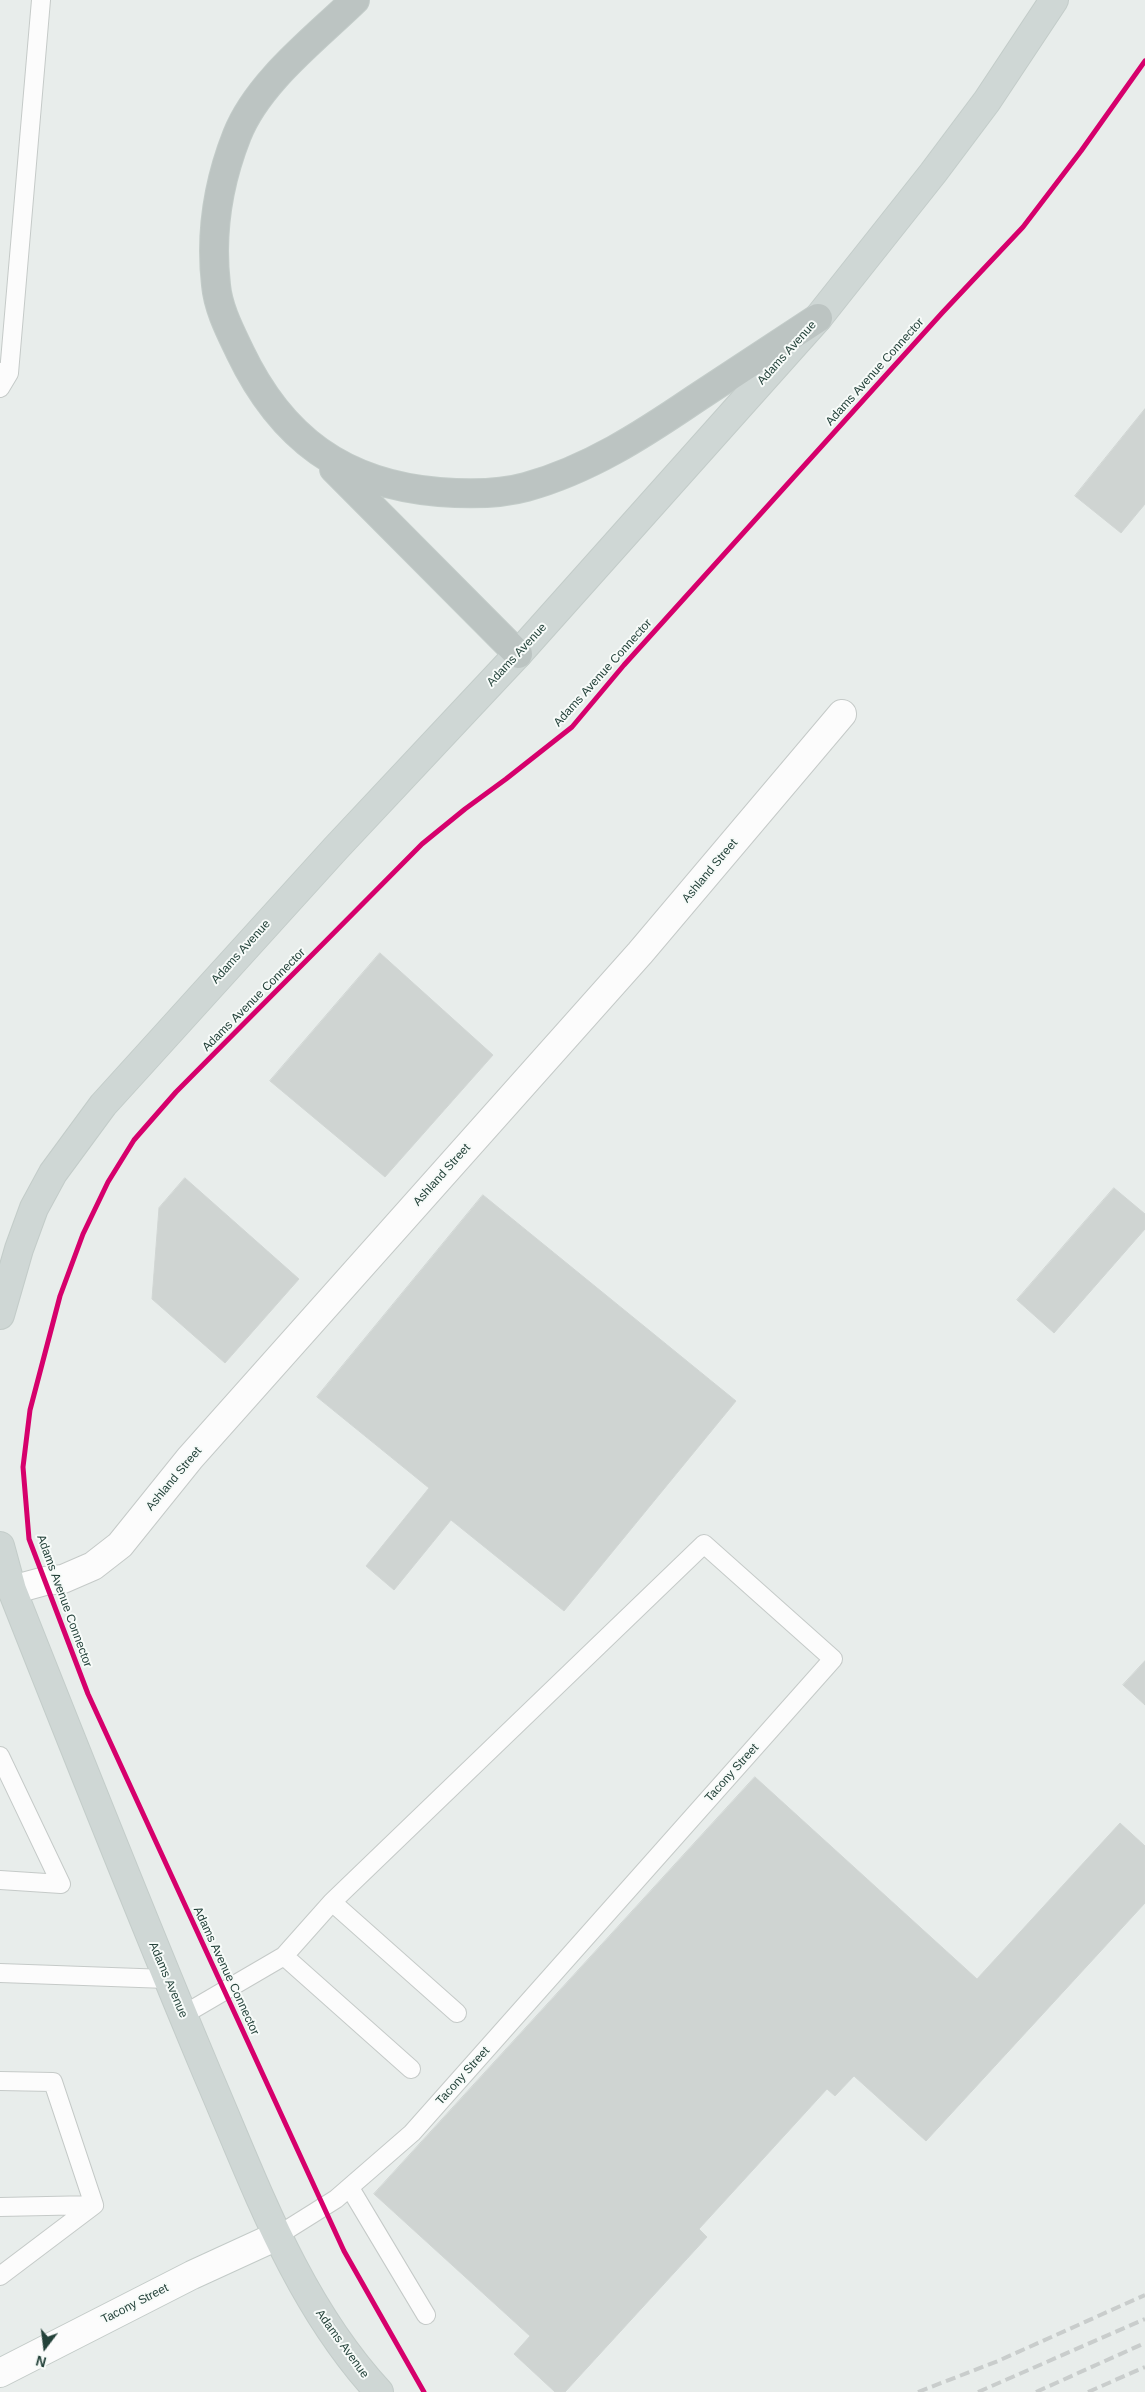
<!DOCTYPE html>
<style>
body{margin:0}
#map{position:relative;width:1145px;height:2392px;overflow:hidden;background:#e8edeb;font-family:Helvetica,sans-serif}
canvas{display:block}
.north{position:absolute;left:20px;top:2322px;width:50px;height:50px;-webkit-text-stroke:4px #f7fbf9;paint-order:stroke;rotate:195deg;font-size:14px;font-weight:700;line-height:20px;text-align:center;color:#24423a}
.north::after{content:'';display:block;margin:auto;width:18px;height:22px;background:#24423a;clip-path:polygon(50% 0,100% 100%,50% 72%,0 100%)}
</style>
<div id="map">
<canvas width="1145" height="2392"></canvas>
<div class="north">N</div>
</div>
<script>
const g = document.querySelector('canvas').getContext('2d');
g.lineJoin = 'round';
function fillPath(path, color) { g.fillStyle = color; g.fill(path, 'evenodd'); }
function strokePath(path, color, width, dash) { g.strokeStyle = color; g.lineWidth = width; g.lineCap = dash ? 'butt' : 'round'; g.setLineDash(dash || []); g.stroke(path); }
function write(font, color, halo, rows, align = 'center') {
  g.font = font + ' Helvetica,sans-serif'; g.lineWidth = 4; g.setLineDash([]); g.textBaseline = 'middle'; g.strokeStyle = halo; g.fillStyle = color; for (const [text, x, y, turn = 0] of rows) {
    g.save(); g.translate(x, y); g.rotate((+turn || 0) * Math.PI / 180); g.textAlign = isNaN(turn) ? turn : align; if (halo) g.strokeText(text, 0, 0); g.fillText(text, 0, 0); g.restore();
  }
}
const building = new Path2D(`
 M 1145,409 L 1145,504 L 1121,533 L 1075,496 Z
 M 380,953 L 493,1055 L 385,1177 L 270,1081 Z
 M 185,1178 L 299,1279 L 225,1363 L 152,1299 L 159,1208 Z
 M 1114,1188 L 1145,1214 L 1145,1229 L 1054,1333 L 1017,1300 Z
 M 483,1195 L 736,1401 L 564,1611 L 451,1520 L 394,1590 L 366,1566 L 429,1488 L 317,1397 Z
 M 1145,1661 L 1145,1705 L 1123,1685 Z
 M 755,1777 L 977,1979 L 1120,1823 L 1145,1846 L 1145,1903 L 926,2141 L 854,2076 L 835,2096 L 827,2089 L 699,2229 L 707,2237 L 565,2392 L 555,2392 L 514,2354 L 530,2336 L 374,2194 Z`);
fillPath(building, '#cfd4d2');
strokePath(building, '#d1d6d4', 1);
const service = new Path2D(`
 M 0,372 L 9,373 L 0,388
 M 9,373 L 41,0
 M 0,1756 L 61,1884 L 0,1880
 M 284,1956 L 411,2069
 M 0,1973 L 167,1979
 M 183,2015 L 284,1956 L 332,1902
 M 0,2081 L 53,2082 L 94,2205 L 0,2276
 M 350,2188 L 426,2315
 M 0,2207 L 94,2205
 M 277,2236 L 336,2199 L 412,2133 L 833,1659 L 704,1544 L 332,1902 L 457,2013`);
const minor = new Path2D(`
 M 12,1590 L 45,1581 L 63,1579 L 93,1566 L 120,1545 L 190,1458 L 640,953 L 842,714`);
const secondary = new Path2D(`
 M 0,2373 L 192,2275 L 277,2236`);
const primary = new Path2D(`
 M 0,1315 L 19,1249 L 34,1208 L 53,1173 L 103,1105 L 336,848 L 518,654 L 818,318 L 933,173 L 987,101 L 1054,0
 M 0,1546 L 12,1590 C 76,1752 140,1913 207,2073 C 255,2184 296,2302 379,2392`);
const motorway = new Path2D(`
 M 355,0 C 315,39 258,82 237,135 C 218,183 210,233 216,285 C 218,308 230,331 240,352 C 281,438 343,484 439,492 C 465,494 501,494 526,487 C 588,470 642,435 695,399 C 736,372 777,345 818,318
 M 334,469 L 518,654`);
strokePath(service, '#c5cac8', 20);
strokePath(minor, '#c5cac8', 30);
strokePath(secondary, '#c3cbc8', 30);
strokePath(primary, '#c3ccc9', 30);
strokePath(motorway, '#c3ccc9', 30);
strokePath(service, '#fcfcfc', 18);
strokePath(minor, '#fcfcfc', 28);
strokePath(secondary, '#fcfcfc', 28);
strokePath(primary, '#cfd7d5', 28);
strokePath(motorway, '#bcc4c2', 28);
strokePath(new Path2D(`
 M 918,2392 L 998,2361 L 1145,2295
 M 978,2392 L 1145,2319
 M 1036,2392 L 1145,2343
 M 1088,2392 L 1145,2367`), '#c9cdcc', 4, [10, 5]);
strokePath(new Path2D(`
 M 424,2392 L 344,2251 L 88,1694 L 29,1539 L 23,1467 L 30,1410 L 60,1296 L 83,1234 L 108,1182 L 134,1140 L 176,1092 L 422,844 L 465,809 L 506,779 L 572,727 L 624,665 L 942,313 L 1023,227 L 1081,151 L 1145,61`), '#d6006c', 5);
write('12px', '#24423a', '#f7fbf9', [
 ["Adams Avenue",787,353,-48],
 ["Adams Avenue Connector",875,372,-48],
 ["Adams Avenue",517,655,-47],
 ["Adams Avenue Connector",603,673,-48],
 ["Ashland Street",710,871,-50],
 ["Adams Avenue",241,952,-48],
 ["Adams Avenue Connector",254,1000,-45],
 ["Ashland Street",442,1175,-48],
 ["Ashland Street",174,1479,-50],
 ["Adams Avenue Connector",64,1601,70],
 ["Tacony Street",732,1773,-48],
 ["Adams Avenue Connector",226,1971,65],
 ["Adams Avenue",168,1980,67],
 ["Tacony Street",463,2076,-48],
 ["Tacony Street",135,2304,-27],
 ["Adams Avenue",342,2344,54]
]);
</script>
